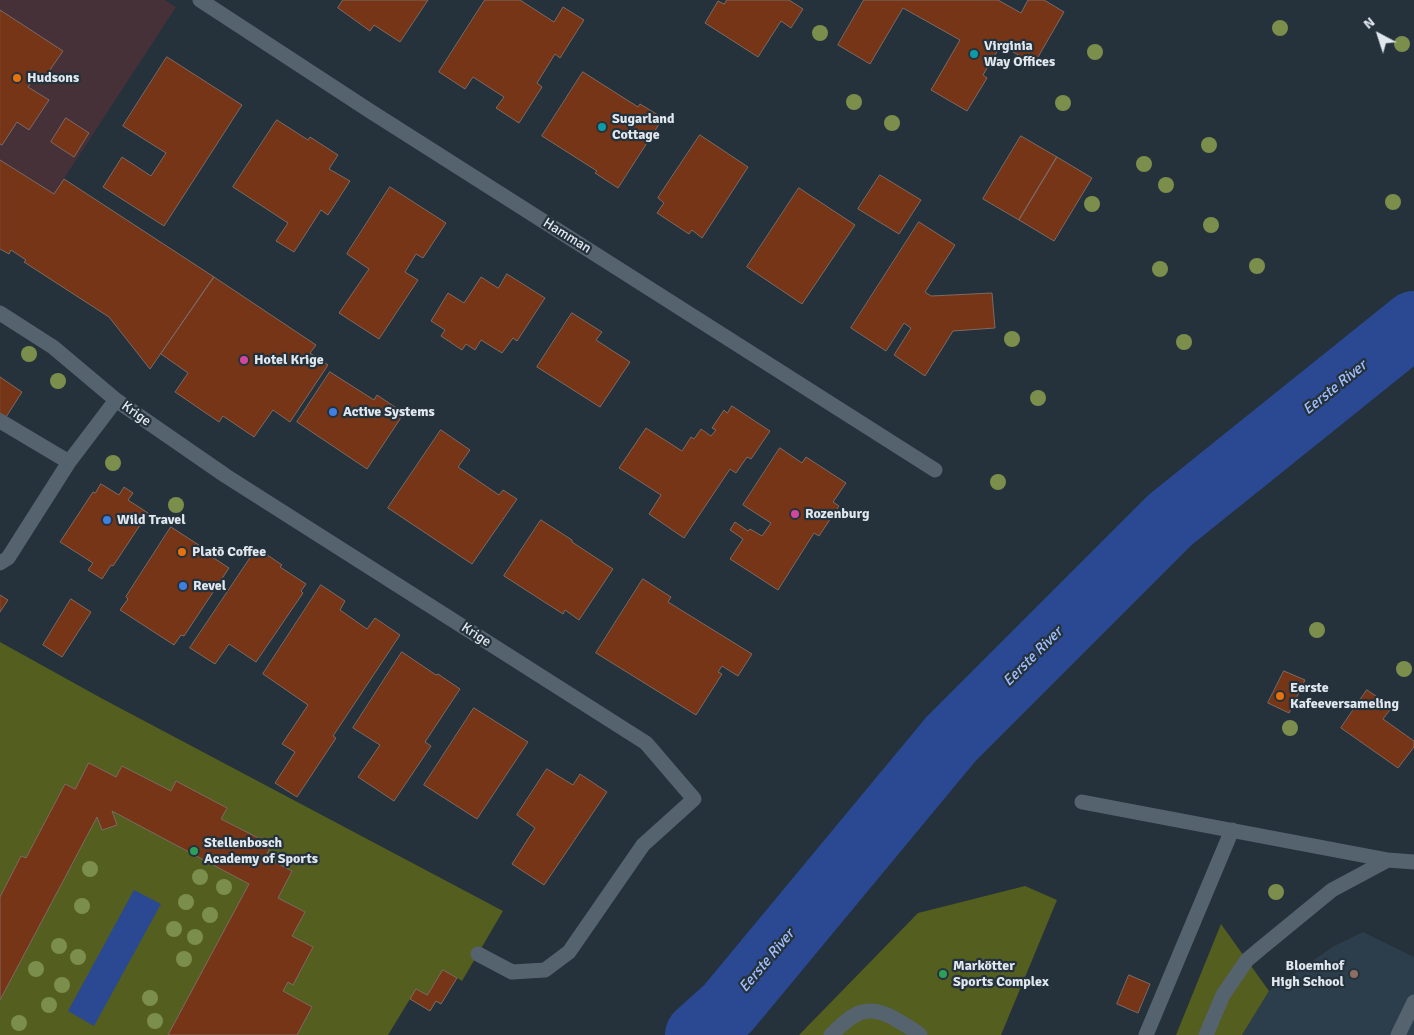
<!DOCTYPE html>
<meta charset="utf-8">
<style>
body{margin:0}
#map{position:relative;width:1414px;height:1035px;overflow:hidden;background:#25323c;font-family:Signika,sans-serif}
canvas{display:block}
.north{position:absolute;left:1354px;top:10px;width:50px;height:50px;-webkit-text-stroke:4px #25323c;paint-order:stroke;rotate:320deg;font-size:14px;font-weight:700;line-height:20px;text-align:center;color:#e0e7ee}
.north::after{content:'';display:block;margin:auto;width:18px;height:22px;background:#e0e7ee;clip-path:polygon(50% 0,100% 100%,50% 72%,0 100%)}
</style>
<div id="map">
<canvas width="1414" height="1035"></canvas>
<div class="north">N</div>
</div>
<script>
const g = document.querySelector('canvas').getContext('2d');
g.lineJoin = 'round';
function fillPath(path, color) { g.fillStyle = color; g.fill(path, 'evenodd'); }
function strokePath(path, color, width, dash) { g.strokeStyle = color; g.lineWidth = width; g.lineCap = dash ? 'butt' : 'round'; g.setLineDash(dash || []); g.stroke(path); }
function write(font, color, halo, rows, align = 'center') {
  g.font = font + ' Signika,sans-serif'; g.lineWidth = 4.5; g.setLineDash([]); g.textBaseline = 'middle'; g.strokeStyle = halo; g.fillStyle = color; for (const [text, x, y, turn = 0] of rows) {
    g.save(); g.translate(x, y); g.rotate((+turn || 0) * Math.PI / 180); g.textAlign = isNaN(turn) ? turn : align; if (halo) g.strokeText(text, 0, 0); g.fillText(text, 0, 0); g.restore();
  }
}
fillPath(new Path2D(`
 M 0,0 L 165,0 L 176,7 L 54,194 L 0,160 Z`), '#453137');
fillPath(new Path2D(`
 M 1363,932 L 1414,957 L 1414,1035 L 1242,1035 L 1269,991 L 1334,946 Z`), '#2c3d4c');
fillPath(new Path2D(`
 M 0,642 L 101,698 L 503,911 L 462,981 L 457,978 L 441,1004 L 436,1001 L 430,1011 L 410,999 L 388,1035 L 0,1035 Z
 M 1025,886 L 1057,900 L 1001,1035 L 799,1035 L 918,913 Z
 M 1221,924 L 1269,991 L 1242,1035 L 1176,1035 Z`), '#535e1f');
fillPath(new Path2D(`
 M 134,890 L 161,904 L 94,1026 L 68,1011 Z`), '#2a4992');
strokePath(new Path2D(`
 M 698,1035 L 728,1008 L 951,739 L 1170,520 L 1414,324`), '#2a4992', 66);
const building = new Path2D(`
 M 343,0 L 428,0 L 400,42 L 374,25 L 370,31 L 338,8 Z
 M 485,0 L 520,0 L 554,22 L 563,7 L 584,20 L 560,58 L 555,54 L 537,83 L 542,87 L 519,123 L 496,108 L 504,97 L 473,77 L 465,89 L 439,72 Z
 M 727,0 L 789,0 L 803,9 L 791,28 L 781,21 L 758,57 L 705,23 L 718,1 L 724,4 Z
 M 864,0 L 998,0 L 1021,13 L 1028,0 L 1044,0 L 1064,12 L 1034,64 L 1001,45 L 983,75 L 987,78 L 967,111 L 931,90 L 960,40 L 903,8 L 870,64 L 838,45 Z
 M 0,10 L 63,51 L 43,80 L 36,75 L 28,87 L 49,100 L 29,130 L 17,122 L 2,145 L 0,144 Z
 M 167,57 L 242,105 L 164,226 L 103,187 L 122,157 L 151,176 L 166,153 L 123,126 Z
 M 583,72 L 638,107 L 640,104 L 663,118 L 618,188 L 595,173 L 597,171 L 542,136 Z
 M 66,118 L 89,133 L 74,157 L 51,142 Z
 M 277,120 L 308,140 L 310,137 L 338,155 L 329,169 L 350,181 L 328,215 L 321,210 L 294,252 L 276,241 L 288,223 L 233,187 Z
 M 700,135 L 748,167 L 702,238 L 692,230 L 689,234 L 657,213 L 664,203 L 658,198 Z
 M 1021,136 L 1057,157 L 1019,220 L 983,199 Z
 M 1057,157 L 1092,178 L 1054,241 L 1019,220 Z
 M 0,160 L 54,194 L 64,179 L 214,277 L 150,369 L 109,317 L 24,262 L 26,260 L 11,250 L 9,254 L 0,249 Z
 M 880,175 L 921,200 L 899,234 L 858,209 Z
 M 390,187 L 446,223 L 423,258 L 416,254 L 405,272 L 418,280 L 379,339 L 339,313 L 369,269 L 347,254 Z
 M 799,188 L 855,225 L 802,304 L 747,267 Z
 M 919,222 L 955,245 L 925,292 L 931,296 L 992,293 L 995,328 L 953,331 L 925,376 L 894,355 L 911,328 L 904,323 L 886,351 L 851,328 Z
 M 507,274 L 545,298 L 517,341 L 513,338 L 502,353 L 481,340 L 475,350 L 466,344 L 462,350 L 441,336 L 445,330 L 431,321 L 448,293 L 464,303 L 481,277 L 498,288 Z
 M 214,277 L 316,345 L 310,353 L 328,365 L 290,422 L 273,410 L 254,437 L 223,416 L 219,422 L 175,392 L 188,373 L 161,354 Z
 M 572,313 L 602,332 L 596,340 L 630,362 L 600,407 L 537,367 Z
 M 330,372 L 374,400 L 377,395 L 404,413 L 367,469 L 297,422 Z
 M 0,377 L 22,392 L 6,417 L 0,413 Z
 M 732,406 L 770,431 L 751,459 L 747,457 L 736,473 L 730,469 L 684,538 L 649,514 L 661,495 L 619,468 L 646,428 L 682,451 L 691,437 L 694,439 L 701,429 L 711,436 L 716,430 L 712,428 L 724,410 L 727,413 Z
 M 441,430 L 470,450 L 458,467 L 499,495 L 503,490 L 517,499 L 472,564 L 388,508 Z
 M 780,448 L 802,463 L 806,457 L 846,483 L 833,502 L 839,506 L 819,536 L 814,533 L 778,590 L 730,559 L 743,539 L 730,530 L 735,522 L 748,531 L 750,529 L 762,536 L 771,523 L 743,505 Z
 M 101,484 L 119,495 L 124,487 L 133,493 L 128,500 L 148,513 L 113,566 L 111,565 L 102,579 L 88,570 L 93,563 L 60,542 L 93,492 L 95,493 Z
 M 541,520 L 572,540 L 572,542 L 613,569 L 579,620 L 565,610 L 563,614 L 504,576 Z
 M 171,527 L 205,549 L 203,551 L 229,568 L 184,636 L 181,635 L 174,645 L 120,610 L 128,599 L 126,597 Z
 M 257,548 L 282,565 L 280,567 L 306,584 L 301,591 L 303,593 L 256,662 L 229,644 L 215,664 L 190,648 Z
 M 643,579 L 671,597 L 668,602 L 752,654 L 738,676 L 722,666 L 718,672 L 722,674 L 696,715 L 596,653 Z
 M 321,585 L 345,601 L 340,610 L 367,629 L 375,618 L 400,635 L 333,736 L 336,738 L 297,797 L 275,783 L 295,752 L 282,744 L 308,705 L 263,674 Z
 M 0,595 L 8,600 L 0,612 Z
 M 71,599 L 91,612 L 62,657 L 43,645 Z
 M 402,652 L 436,675 L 438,674 L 460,689 L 425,742 L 431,746 L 394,801 L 358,777 L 380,745 L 353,728 Z
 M 1284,671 L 1305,680 L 1289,713 L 1268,703 Z
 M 1367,690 L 1392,707 L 1383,719 L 1414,741 L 1414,747 L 1398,768 L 1341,728 Z
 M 474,708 L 528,742 L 477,819 L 424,785 Z
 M 89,763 L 116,777 L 122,766 L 171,791 L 176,781 L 227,808 L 221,819 L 272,845 L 265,857 L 292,871 L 278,898 L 305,912 L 292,936 L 313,947 L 293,985 L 288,982 L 283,991 L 312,1007 L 297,1035 L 168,1035 L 249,884 L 112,811 L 117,825 L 102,830 L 97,817 L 0,1000 L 0,897 L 21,856 L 26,858 L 65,784 L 75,789 Z
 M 547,769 L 573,785 L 580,774 L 607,792 L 544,885 L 512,864 L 535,828 L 517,815 Z
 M 443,970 L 457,978 L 441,1004 L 436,1001 L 430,1011 L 410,999 L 416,989 L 427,995 Z
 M 1129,975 L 1150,984 L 1138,1013 L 1117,1004 Z`);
fillPath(building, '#763517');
strokePath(building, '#7c6a63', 1);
strokePath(new Path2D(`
 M 200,0 L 370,111 L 935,470
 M 0,313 L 53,347 L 116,400 L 226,476 L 646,743 L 694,799 L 643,845 L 569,952 L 545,970 L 512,972 L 478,954
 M 0,421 L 69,462
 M 0,563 L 8,558 L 69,462 L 116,400
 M 1082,802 L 1388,860
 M 831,1035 C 853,1013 867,1002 897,1020 C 905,1025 913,1029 920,1035
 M 1146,1035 L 1232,830
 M 1206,1035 L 1223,995 L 1247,960 L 1260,949 L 1332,890 L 1388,860 L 1414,862
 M 1398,1035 L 1414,1002`), '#55636f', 15);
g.fillStyle = '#7c8e4c';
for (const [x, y] of [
 [1280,28],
 [820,33],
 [1402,44],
 [1095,52],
 [854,102],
 [1063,103],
 [892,123],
 [1209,145],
 [1144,164],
 [1166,185],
 [1393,202],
 [1092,204],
 [1211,225],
 [1257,266],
 [1160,269],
 [1012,339],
 [1184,342],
 [29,354],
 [58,381],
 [1038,398],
 [113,463],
 [998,482],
 [176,505],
 [1317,630],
 [1404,669],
 [1290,728],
 [90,869],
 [200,877],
 [224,887],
 [1276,892],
 [186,902],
 [82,906],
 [210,915],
 [174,929],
 [195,937],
 [59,946],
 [78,957],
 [184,959],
 [36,969],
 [62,985],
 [150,998],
 [49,1005],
 [155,1021],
 [19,1023]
]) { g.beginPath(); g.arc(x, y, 8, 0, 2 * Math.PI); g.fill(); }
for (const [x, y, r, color] of [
 [974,54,5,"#0f9aa8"],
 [17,78,5,"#e8710a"],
 [602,127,5,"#0f9aa8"],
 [244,360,5,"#d1479c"],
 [333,412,5,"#3f7fe0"],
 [795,514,5,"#d1479c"],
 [107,520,5,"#3f7fe0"],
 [182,552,5,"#e8710a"],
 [183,586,5,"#3f7fe0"],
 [1280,696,5,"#e8710a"],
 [194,851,5,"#2e9e5b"],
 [943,974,5,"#2e9e5b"],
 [1354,974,5,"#8d6e63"]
]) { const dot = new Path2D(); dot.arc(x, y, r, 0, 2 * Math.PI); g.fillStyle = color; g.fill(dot); strokePath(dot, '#25323c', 2); }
write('bold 14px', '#e0e7ee', '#25323c', [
 ["Virginia",984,46],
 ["Way Offices",984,62],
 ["Hudsons",27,78],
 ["Sugarland",612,119],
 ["Cottage",612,135],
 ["Hotel Krige",254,360],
 ["Active Systems",343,412],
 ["Rozenburg",805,514],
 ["Wild Travel",117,520],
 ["Platō Coffee",192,552],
 ["Revel",193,586],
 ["Eerste",1290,688],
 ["Kafeeversameling",1290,704],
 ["Stellenbosch",204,843],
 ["Academy of Sports",204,859],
 ["Markötter",953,966],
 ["Sports Complex",953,982],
 ["Bloemhof",1344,966,"right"],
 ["High School",1344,982,"right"]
], 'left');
write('14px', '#e0e7ee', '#25323c', [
 ["Hamman",567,236,32],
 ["Krige",136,414,35],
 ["Krige",476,635,33]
]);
write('italic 15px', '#a2c0fe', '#25323c', [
 ["Eerste River",1335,388,-39],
 ["Eerste River",1033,657,-45],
 ["Eerste River",767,961,-50]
]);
</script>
